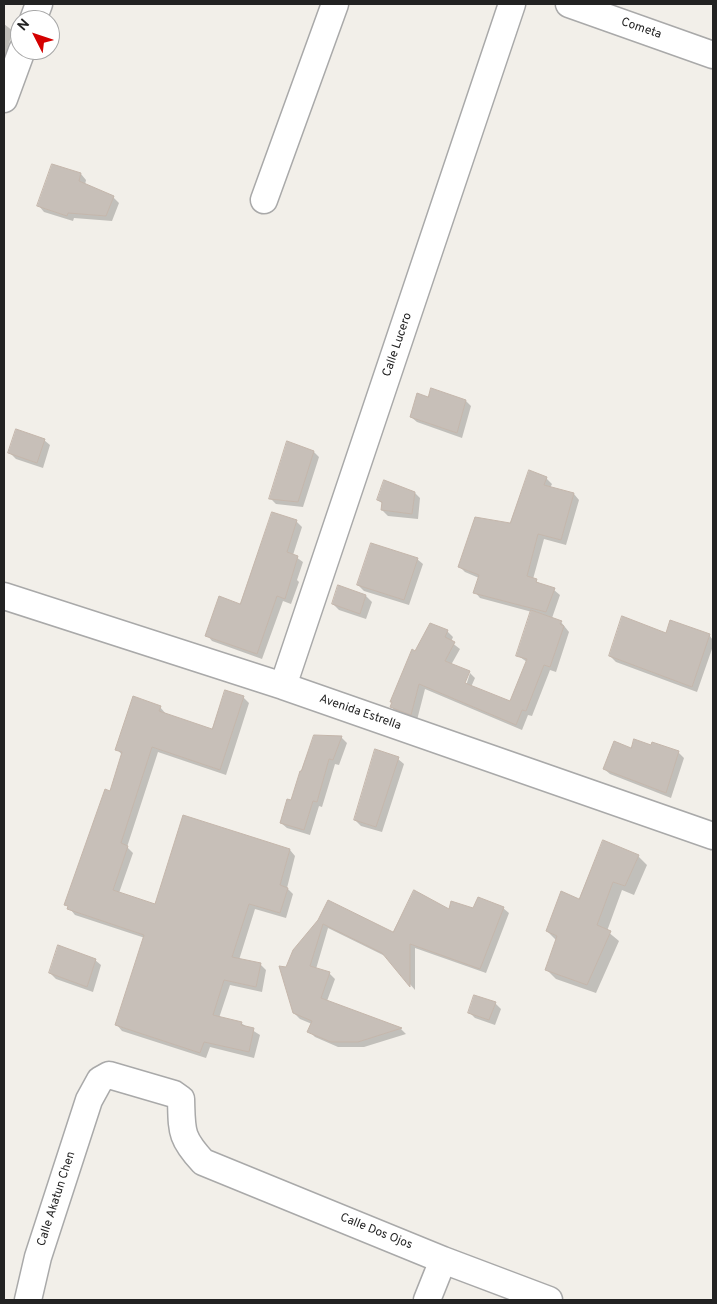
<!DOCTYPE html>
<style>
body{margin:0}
#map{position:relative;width:717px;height:1304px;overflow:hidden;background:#f2efe9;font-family:Overpass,sans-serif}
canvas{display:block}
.frame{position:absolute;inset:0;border:5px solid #222;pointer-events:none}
.north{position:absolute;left:10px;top:10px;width:50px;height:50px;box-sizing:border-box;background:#fff;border:1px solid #a7a7a7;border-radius:50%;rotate:311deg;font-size:14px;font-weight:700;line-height:20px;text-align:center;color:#222}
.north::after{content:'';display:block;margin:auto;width:18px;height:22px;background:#d40000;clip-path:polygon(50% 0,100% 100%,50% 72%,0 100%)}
</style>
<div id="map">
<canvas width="717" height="1304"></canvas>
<div class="frame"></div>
<div class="north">N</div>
</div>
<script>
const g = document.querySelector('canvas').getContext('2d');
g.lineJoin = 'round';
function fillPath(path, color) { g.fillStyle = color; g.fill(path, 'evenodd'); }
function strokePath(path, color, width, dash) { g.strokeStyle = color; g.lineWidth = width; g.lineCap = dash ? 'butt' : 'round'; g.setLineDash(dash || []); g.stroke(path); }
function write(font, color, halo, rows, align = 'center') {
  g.font = font + ' Overpass,sans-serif'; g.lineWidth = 4; g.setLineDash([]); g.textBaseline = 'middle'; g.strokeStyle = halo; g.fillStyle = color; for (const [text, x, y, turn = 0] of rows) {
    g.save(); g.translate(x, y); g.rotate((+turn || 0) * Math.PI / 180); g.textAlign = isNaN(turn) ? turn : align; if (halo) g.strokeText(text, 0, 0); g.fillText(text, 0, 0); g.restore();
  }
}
fillPath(new Path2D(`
 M 4,24 L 13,31 L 4,59 Z
 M 81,174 L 86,180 L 85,185 L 113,197 L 119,203 L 112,221 L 74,218 L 73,221 L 44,212 L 39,206 Z
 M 429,399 L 466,401 L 471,406 L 462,438 L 417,422 L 411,417 Z
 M 44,440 L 50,445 L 43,468 L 16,459 L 10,453 Z
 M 314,452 L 319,457 L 303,507 L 276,504 L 270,498 Z
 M 546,478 L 552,484 L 550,488 L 574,494 L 579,500 L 566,545 L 544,539 L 533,579 L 542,585 L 554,590 L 560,595 L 552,618 L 561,622 L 569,632 L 556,672 L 550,670 L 532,716 L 528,715 L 522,730 L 425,689 L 417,720 L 397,713 L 392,707 L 416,652 L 447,631 L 453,637 L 451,642 L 460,649 L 451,665 L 470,673 L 467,673 L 462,688 L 465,689 L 470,673 L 475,678 L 471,687 L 510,703 L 527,662 L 517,655 L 532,612 L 480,598 L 475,592 L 479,578 L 465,572 L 459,566 L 511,525 Z
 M 415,493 L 420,498 L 418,519 L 388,516 L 382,510 L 383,504 L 378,500 Z
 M 296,521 L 302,527 L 293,555 L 303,562 L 297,580 L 299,582 L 291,604 L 283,601 L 262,659 L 212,641 L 207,635 L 241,605 Z
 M 417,559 L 423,564 L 409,605 L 364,591 L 358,585 Z
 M 339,587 L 366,596 L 372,602 L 366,619 L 339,610 L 333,604 Z
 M 666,635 L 709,635 L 713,640 L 713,646 L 697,692 L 616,662 L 610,656 Z
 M 243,697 L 249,703 L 226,775 L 158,752 L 127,847 L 133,853 L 119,893 L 155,905 L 184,817 L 290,850 L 295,856 L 287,888 L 293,894 L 286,918 L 255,909 L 239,960 L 260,964 L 266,970 L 262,992 L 230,985 L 219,1018 L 241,1023 L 260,1035 L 254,1058 L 210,1047 L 206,1058 L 122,1031 L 117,1025 L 145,938 L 75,915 L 66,904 L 111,792 L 122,755 L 117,749 L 160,707 L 166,714 L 212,731 Z
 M 341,737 L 347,743 L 339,765 L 335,764 L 322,807 L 319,806 L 310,835 L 287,828 L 281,823 L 292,802 Z
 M 652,746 L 678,752 L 684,758 L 671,798 L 610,774 L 604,769 L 632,749 Z
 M 398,759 L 404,764 L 382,832 L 361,826 L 355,820 Z
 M 638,856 L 647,865 L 634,895 L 622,890 L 607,931 L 619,941 L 596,993 L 556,979 L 547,970 L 556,940 L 547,931 L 580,900 Z
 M 503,908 L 509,913 L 486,973 L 415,948 L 415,990 L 387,957 L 328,928 L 316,969 L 329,973 L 335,979 L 327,1001 L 401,1029 L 406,1034 L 364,1047 L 338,1047 L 315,1037 L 309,1031 L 312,1024 L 300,1019 L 294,1013 L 286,969 L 319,920 L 393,933 L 449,911 Z
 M 95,960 L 101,965 L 93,992 L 56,979 L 50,973 Z
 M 495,1003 L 501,1009 L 495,1025 L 475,1018 L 469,1012 Z`), '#0003');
const building = new Path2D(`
 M 52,164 L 81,173 L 79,181 L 114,196 L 106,216 L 68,213 L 67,216 L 37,206 Z
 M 431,388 L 466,400 L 457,433 L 410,417 L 417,393 L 428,397 Z
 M 16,429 L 45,439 L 37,463 L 8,453 Z
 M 287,441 L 314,451 L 298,502 L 269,499 Z
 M 529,470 L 547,477 L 544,485 L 574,493 L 561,540 L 538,534 L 527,576 L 537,579 L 536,582 L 555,588 L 546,612 L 473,593 L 479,575 L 458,567 L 475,517 L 510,523 Z
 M 384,480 L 415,492 L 412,514 L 381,510 L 382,502 L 377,500 Z
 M 272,512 L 297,520 L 287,552 L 298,556 L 285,599 L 277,596 L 257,654 L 205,636 L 219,596 L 240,604 Z
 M 371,543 L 418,558 L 404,600 L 357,585 Z
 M 338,585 L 366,595 L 360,614 L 332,604 Z
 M 531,610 L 562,621 L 560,624 L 564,626 L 550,667 L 544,665 L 526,711 L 522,710 L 516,725 L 419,684 L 411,715 L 390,707 L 392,702 L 390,702 L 412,649 L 415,651 L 430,623 L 448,630 L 445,637 L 455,642 L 445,661 L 470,671 L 465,683 L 510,701 L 527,659 L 516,656 Z
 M 622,616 L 666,633 L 670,620 L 710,634 L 692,687 L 609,656 Z
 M 225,690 L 244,696 L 220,770 L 152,747 L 121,843 L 128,846 L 113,890 L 155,904 L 183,815 L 290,849 L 280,885 L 288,888 L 280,913 L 249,904 L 232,957 L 261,963 L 256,987 L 224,980 L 213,1015 L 242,1022 L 241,1025 L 254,1028 L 249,1052 L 204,1042 L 200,1053 L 115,1025 L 144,935 L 67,909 L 68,906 L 64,905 L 105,789 L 110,791 L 122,752 L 115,750 L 133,696 L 161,706 L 159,711 L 212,729 Z
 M 314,735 L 342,736 L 333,760 L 329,759 L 317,802 L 313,801 L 304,830 L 280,823 L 287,799 L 291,800 L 300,771 L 301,771 Z
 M 634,739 L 651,745 L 652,742 L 679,751 L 666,793 L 603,769 L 614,741 L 631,748 Z
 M 375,749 L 399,757 L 376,827 L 354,820 Z
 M 603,840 L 639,855 L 625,886 L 613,882 L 597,925 L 611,931 L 587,985 L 545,970 L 557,936 L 546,931 L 561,891 L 579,899 Z
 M 414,890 L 449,909 L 451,901 L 473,908 L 478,897 L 504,907 L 480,969 L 410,944 L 410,987 L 382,953 L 323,924 L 310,966 L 330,972 L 321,998 L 402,1028 L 358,1042 L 331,1042 L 307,1032 L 312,1021 L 293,1013 L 279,966 L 286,967 L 293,950 L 318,920 L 328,900 L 393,932 Z
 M 58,945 L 96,959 L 87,987 L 49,973 Z
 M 474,995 L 496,1002 L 489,1020 L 468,1013 Z`);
fillPath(building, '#c7bfb8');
strokePath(building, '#c4b6ab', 1);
const minor = new Path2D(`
 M 569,4 L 713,55
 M 33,20 L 39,4
 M 4,99 L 22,50
 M 264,200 L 335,4
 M 4,596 L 283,686 L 713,836
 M 283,686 L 512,4
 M 28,1300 L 38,1257 L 89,1100 L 100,1080 L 109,1075 L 174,1094 L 181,1099 C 182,1131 180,1137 203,1162 L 443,1260 L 549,1300
 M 427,1300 L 443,1260`);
strokePath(minor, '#a9a9a9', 29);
strokePath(minor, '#fff', 26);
write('12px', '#222', '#fff', [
 ["Cometa",641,29,19],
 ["Calle Lucero",398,345,-71],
 ["Avenida Estrella",360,713,19],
 ["Calle Akatun Chen",57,1199,-72],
 ["Calle Dos Ojos",376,1232,22]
]);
</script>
